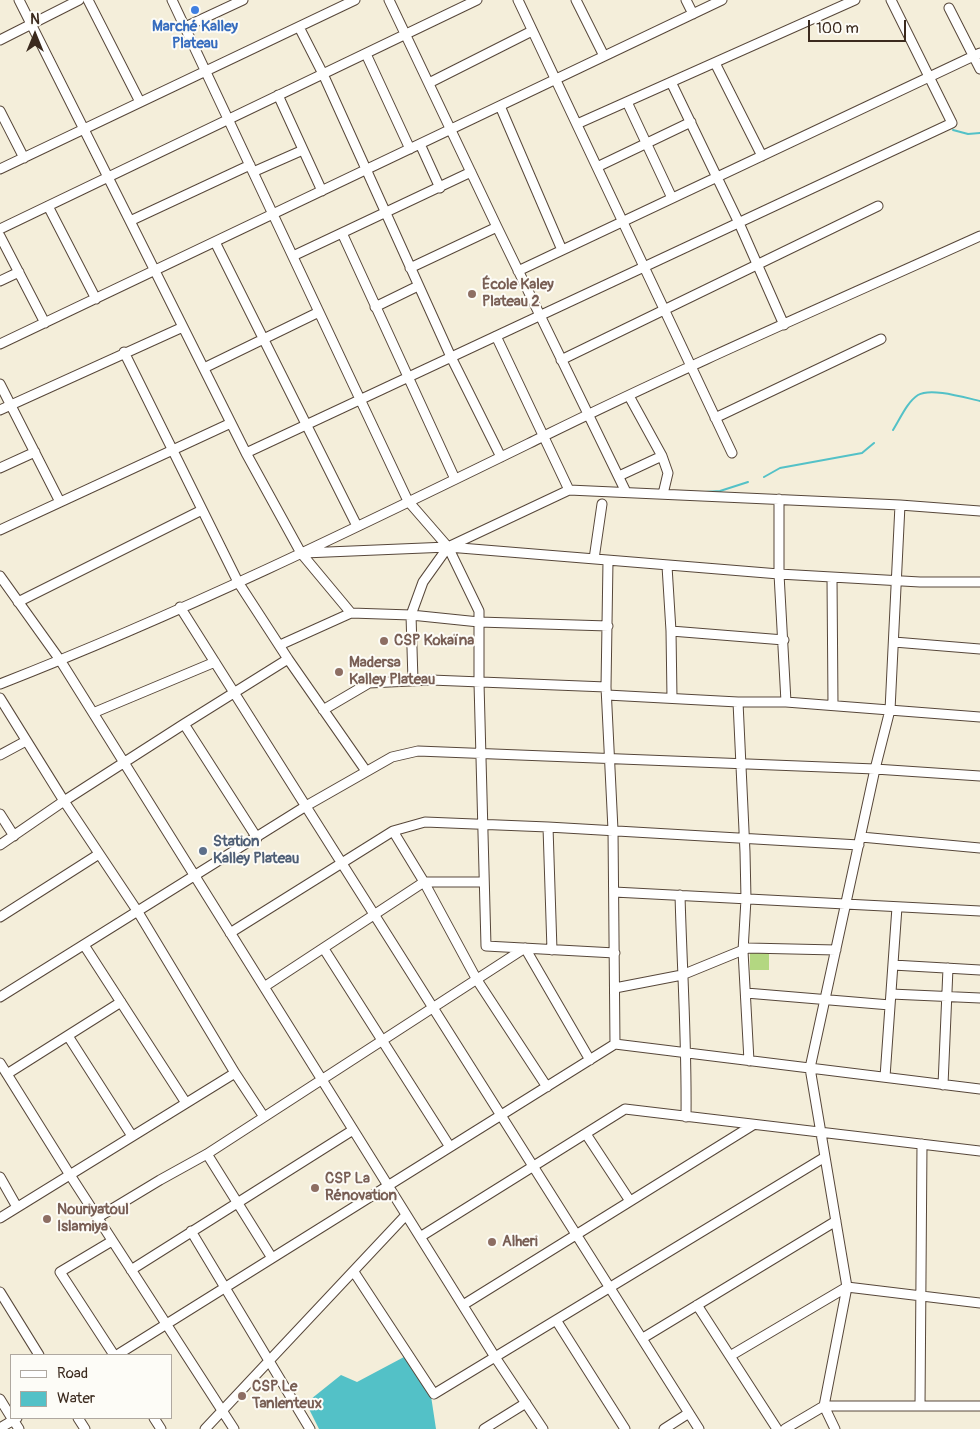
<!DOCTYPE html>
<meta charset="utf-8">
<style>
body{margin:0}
#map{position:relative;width:980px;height:1429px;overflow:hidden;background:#f4eeda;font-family:Pangolin,sans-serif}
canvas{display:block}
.legend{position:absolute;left:10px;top:1354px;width:162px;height:65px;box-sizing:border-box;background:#fdfcf7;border:1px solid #afa8a0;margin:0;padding:6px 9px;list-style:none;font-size:15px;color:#3b2a1e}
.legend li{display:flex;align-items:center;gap:10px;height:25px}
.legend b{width:25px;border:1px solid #afa8a0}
.north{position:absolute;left:10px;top:10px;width:50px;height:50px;-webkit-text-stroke:4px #fdfcf7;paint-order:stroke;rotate:0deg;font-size:14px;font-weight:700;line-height:20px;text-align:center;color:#3b2a1e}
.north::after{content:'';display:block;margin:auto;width:18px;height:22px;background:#3b2a1e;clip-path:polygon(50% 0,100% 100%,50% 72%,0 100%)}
.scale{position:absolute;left:808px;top:20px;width:98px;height:22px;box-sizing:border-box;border:2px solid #3b2a1e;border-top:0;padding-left:6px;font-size:15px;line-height:18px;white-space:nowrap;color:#3b2a1e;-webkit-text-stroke:4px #fdfcf7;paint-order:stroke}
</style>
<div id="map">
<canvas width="980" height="1429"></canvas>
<ul class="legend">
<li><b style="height:6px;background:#fff"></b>Road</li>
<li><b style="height:14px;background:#53c1c7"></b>Water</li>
</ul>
<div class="north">N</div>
<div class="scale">100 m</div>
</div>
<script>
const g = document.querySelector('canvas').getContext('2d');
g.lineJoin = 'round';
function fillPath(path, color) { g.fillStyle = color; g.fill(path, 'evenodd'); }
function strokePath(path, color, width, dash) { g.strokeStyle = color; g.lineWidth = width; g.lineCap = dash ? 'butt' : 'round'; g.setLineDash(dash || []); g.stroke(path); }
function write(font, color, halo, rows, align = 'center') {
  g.font = font + ' Pangolin,sans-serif'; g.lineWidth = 4; g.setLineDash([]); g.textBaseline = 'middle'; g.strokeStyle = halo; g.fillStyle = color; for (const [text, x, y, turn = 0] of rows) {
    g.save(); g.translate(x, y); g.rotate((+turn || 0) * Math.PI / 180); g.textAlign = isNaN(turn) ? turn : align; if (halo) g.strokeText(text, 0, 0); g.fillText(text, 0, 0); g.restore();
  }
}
fillPath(new Path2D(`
 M 750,951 L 769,951 L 769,970 L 750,970 Z`), '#b3d781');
fillPath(new Path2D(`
 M 404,1357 L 431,1396 L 436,1429 L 319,1429 L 306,1403 L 341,1375 L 357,1382 Z`), '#53c1c7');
strokePath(new Path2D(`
 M 953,130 L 968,134 L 980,133
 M 893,430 C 900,419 907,402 918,395 C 931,387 966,398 980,401
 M 764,477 L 780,468 L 862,453 L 874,443
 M 705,492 L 720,491 L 748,482`), '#53c1c7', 2);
const minor = new Path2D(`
 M 19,0 L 130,221
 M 88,0 L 140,102
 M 172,0 L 408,501 L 448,547 L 423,582 L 411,615 L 413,681
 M 389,0 L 497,227 L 626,492
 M 518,0 L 732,453
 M 576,0 L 604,56
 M 686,0 L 693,14
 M 949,8 L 980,69
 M 185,27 L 243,0
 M 299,27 L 323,74 L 451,357 L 501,457
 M 0,40 L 79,0
 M 366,54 L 410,149
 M 715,63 L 762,156
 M 671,82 L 739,223 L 784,325
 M 429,83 L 532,31
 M 278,95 L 322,191
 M 627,102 L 672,198
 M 500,106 L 562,250
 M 0,111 L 24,158
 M 577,124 L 855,0
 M 420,144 L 440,188
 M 250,165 L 130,221 L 246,453 L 301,553 L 351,613
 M 597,167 L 691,122
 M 0,169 L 355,0
 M 253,172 L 303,150
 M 48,206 L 96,299
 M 0,229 L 477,0
 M 342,233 L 455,479
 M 0,236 L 45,323
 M 215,242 L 357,526
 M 293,256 L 471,172
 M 410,268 L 497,227
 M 518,271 L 980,53
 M 0,281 L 19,272
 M 375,307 L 418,286
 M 496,336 L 569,490
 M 0,344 L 722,0
 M 124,352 L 238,582 L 288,659 L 366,771
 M 561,360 L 878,206
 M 204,368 L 319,312
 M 0,384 L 60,502
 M 629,396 L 662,456 L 668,473 L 663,494
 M 0,410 L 183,327
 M 715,418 L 881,339
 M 246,453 L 952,123 L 891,0
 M 0,468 L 35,452
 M 619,476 L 662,456
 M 779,499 L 779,574 L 786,702
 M 0,530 L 231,423
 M 448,547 L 569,490 L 900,505 L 980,511
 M 448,547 L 479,611 L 479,683 L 486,946 L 615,953
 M 304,553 L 448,547 L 779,574 L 920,582 L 980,582
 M 594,559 L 602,504
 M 608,561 L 606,687 L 613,830 L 615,1044
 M 667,566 L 671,631 L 672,698
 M 0,576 L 60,660 L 495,1357 L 543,1429
 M 832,578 L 833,705
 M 18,602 L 202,510
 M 180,607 L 699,1429
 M 671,631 L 784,640
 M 894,642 L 980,649
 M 280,645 L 351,613 L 411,615 L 479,622 L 608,626
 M 0,684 C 185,612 364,524 542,437 C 686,366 834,302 980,236
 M 607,695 L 738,702 L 786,702 L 980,717
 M 0,698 L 64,801 L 138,912 L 235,1073 L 264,1117
 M 738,702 L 745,852 L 746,899 L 743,951 L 749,1061
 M 323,710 L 369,683 L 431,680 L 606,687
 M 93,713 L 215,662
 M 184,724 L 257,838
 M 0,755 L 26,741
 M 0,814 L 14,836
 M 548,827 L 552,950
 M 393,831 L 424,882 L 477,980 L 547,1087
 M 861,837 L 980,848
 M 0,845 L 64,801 L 184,724 L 288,659
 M 614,892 L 980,911
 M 680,895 C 682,969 687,1043 686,1117
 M 0,917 L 99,854
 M 230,933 L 393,831 L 425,822 L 548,827 L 859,845
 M 84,945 L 186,1103
 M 324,949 L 450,1147
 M 893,965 L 980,970
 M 264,987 L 424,882 L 484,882
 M 615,988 L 682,975 L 748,948 L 836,950
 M 746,993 L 890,1005
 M 891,994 L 980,998
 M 0,997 L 306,806 L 392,757 L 418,751 L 875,769 L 980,776
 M 68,1036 L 132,1136
 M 0,1063 L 70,1175 L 234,1429
 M 7,1074 L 121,1002
 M 885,1077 L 897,907
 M 943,1085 L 948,968
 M 586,1134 L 630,1201
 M 207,1154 L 272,1258
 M 0,1177 L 17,1207
 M 0,1218 L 235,1073
 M 97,1218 L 160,1180 L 207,1154 L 525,948 L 590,1060
 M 191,1231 L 310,1429
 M 420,1237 L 625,1109 L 980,1151
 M 112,1241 L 60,1272 L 114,1355
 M 131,1270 L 353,1130
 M 354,1272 L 434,1394 L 825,1157
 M 0,1292 L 39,1355
 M 463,1305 L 753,1125
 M 697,1305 L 777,1429
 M 556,1320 L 625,1429
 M 643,1338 L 836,1221
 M 117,1355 L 615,1044 L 980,1089
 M 730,1356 L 847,1287 L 980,1303
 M 0,1399 L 11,1417
 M 920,1406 L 922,1144
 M 12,1418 L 19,1429
 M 78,1418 L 85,1429
 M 154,1418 L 161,1429
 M 0,1428 L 17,1418
 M 205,1429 L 406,1215
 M 484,1429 L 526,1403
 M 664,1429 L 689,1413
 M 785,1429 L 824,1406 L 847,1287 L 810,1068 L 875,769 L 890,710 L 900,505
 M 835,1429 L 824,1406 L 980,1406`);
strokePath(minor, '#57473a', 11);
strokePath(minor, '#fff', 9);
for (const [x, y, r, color] of [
 [195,10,5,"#3f7fe0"],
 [472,294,5,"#8d6e63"],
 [384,641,5,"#8d6e63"],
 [339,672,5,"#8d6e63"],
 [203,851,5,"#5c6f8a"],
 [315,1188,5,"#8d6e63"],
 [47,1219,5,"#8d6e63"],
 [492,1242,5,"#8d6e63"],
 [242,1396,5,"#8d6e63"]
]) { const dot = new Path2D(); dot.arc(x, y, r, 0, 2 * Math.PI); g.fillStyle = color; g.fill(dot); strokePath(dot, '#fdfcf7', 2); }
write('bold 15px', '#366cbe', '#fdfcf7', [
 ["Marché Kalley",195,27],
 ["Plateau",195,44]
]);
write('bold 15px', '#785e54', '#fdfcf7', [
 ["École Kaley",482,285],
 ["Plateau 2",482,302],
 ["CSP Kokaïna",394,641],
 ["Madersa",349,663],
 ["Kalley Plateau",349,680],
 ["CSP La",325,1179],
 ["Rénovation",325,1196],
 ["Nouriyatoul",57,1210],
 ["Islamiya",57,1227],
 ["Alheri",502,1242],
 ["CSP Le",252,1387],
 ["Tanlenteux",252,1404]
], 'left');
write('bold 15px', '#4e5e75', '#fdfcf7', [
 ["Station",213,842],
 ["Kalley Plateau",213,859]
], 'left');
</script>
